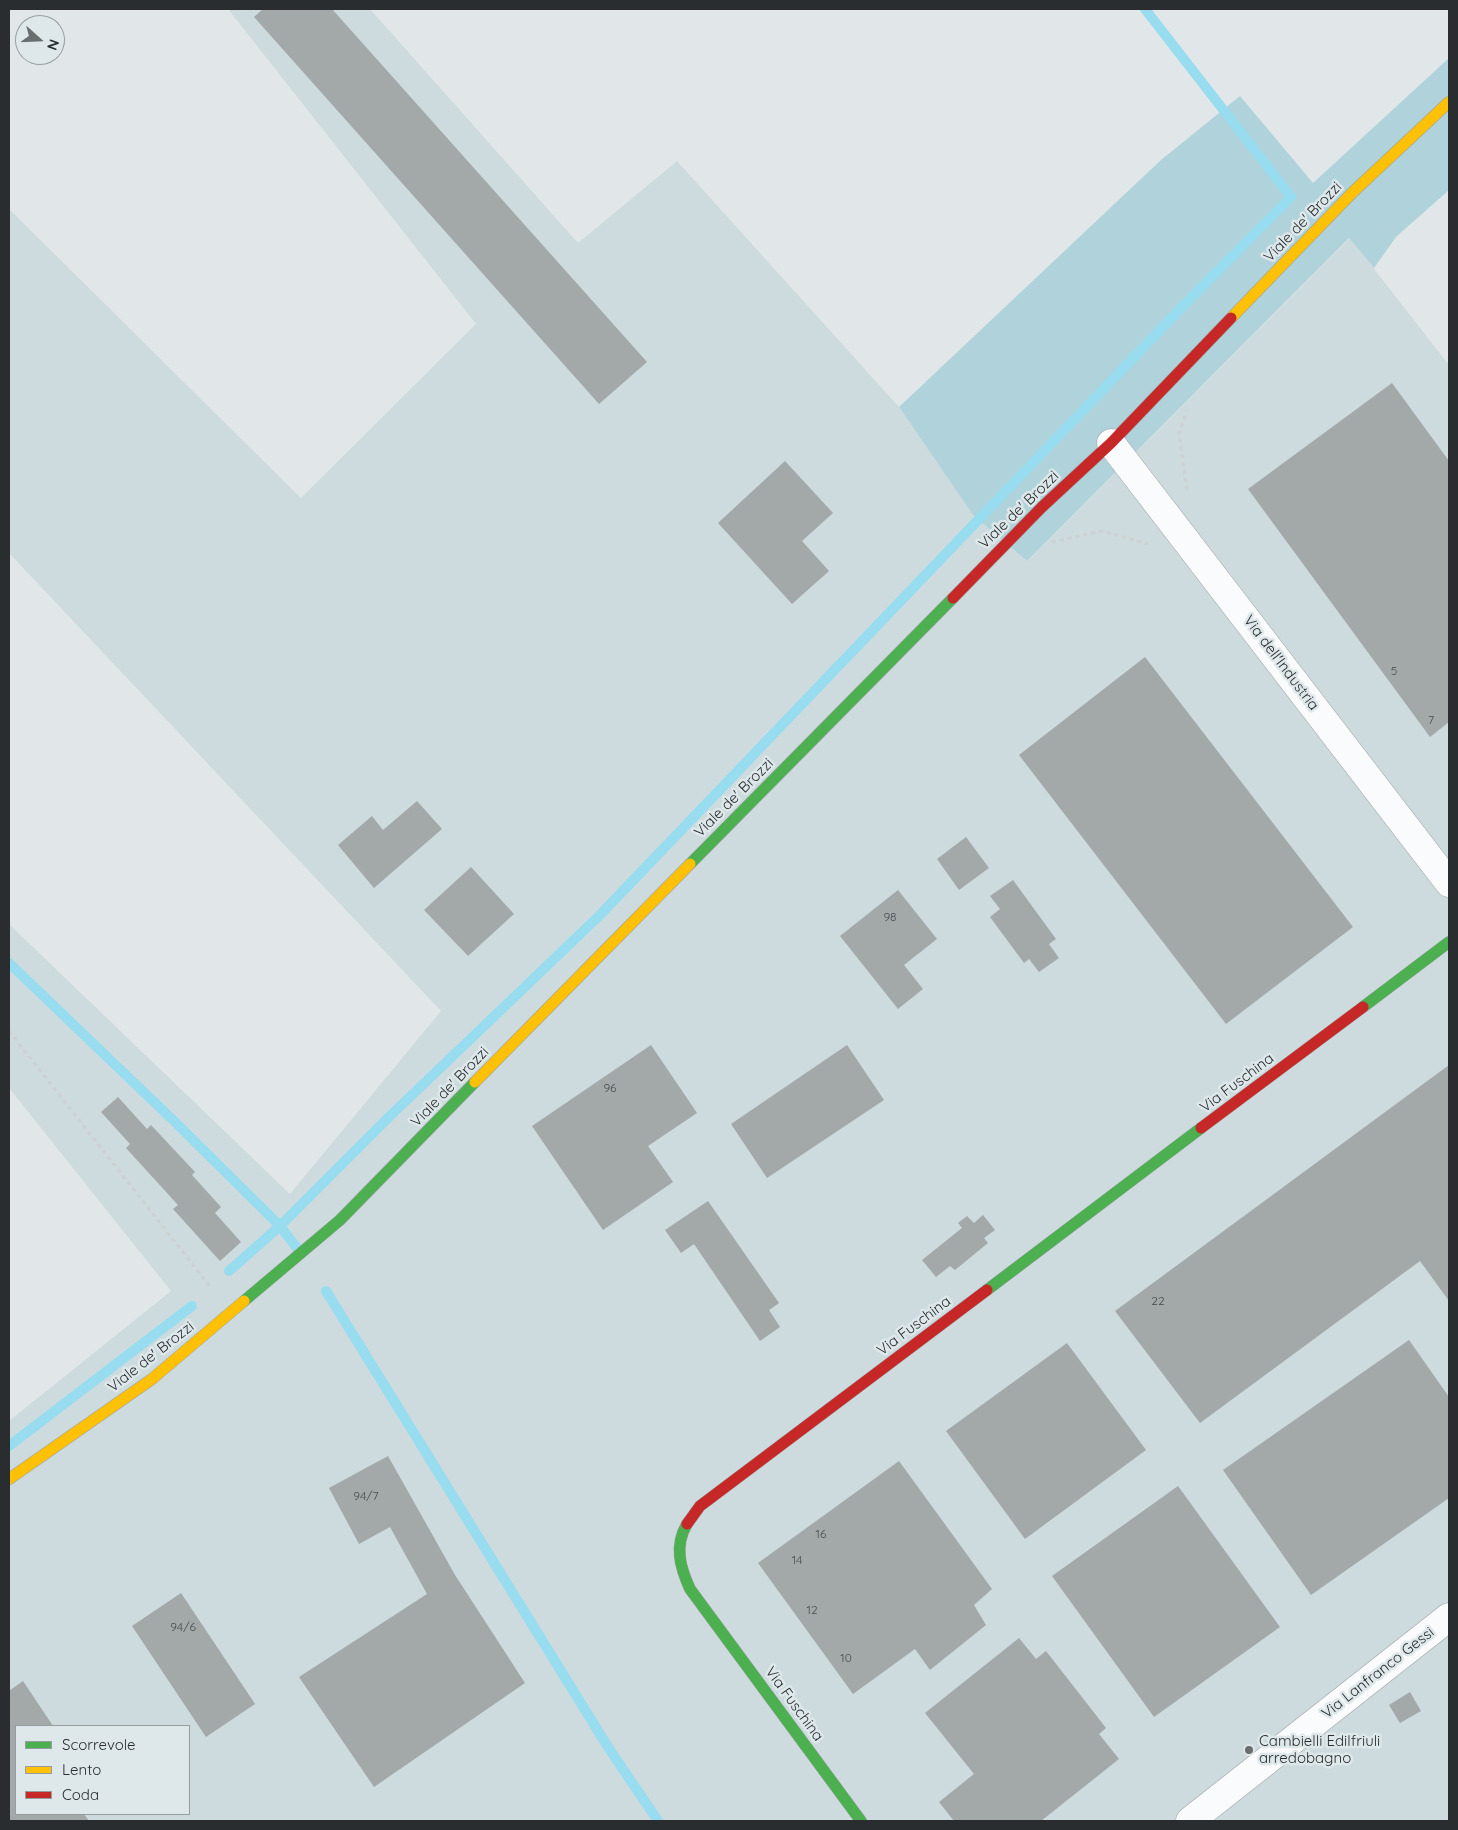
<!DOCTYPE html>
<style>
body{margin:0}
#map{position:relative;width:1458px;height:1830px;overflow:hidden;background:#e1e7e8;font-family:Quicksand,sans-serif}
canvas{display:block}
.frame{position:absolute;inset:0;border:10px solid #292d2f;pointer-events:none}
.legend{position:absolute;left:15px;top:1725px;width:175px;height:90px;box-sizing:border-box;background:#dee8eb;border:1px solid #969da0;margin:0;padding:6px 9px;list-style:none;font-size:15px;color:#292d2f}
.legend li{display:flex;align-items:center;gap:10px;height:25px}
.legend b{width:25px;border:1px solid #969da0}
.north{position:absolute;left:15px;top:15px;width:50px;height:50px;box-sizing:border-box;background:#dee8eb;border:1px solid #969da0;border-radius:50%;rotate:110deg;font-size:14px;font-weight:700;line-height:20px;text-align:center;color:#292d2f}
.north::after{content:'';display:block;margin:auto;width:18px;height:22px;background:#696e70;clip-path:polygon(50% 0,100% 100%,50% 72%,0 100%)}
</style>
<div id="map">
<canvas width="1458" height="1830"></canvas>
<div class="frame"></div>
<ul class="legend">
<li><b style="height:6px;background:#4caf50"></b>Scorrevole</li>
<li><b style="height:6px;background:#ffc107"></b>Lento</li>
<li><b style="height:6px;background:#c62828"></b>Coda</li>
</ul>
<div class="north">N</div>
</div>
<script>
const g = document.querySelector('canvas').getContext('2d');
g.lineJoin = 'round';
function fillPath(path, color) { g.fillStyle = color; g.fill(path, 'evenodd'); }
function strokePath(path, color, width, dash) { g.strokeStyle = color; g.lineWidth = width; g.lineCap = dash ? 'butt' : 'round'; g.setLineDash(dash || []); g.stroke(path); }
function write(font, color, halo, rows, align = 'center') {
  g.font = font + ' Quicksand,sans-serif'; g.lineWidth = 5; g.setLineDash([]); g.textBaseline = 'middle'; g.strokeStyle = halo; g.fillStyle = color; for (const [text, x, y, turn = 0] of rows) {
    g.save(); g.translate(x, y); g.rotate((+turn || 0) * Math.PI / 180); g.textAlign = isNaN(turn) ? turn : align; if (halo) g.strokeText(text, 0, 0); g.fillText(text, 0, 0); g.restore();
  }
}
fillPath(new Path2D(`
 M 228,9 L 370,9 L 578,243 L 677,161 L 899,407 L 973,515 L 1027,561 L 1350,238 L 1449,365 L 1449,1821 L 9,1821 L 9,1421 L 171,1291 L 9,1088 L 9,924 L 290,1194 L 441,1011 L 9,553 L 9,209 L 301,498 L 476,324 ZM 16,1726 L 189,1726 L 189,1814 L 16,1814 Z`), '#cddbde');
fillPath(new Path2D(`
 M 1449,58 L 1449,190 L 1396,237 L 1374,268 L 1349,238 L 1027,561 L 973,515 L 899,407 L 1161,160 L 1240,96 L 1313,183 Z`), '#b0d2da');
strokePath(new Path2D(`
 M 9,963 L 174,1121 L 280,1226 L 300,1252
 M 229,1271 L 280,1226 L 389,1117 L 599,916 L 1184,305 L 1291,197 L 1145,9
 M 326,1291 L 608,1747 L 658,1821
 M 9,1446 L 192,1306`), '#97dcef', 10);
fillPath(new Path2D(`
 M 263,9 L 332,9 L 647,362 L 599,404 L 254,17 Z
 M 1392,383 L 1449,461 L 1449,722 L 1430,737 L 1248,489 Z
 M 785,461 L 833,513 L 802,541 L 829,571 L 792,604 L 718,523 Z
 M 1145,657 L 1353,927 L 1226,1024 L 1019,755 Z
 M 417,801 L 442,829 L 374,888 L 338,845 L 372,816 L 383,830 Z
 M 966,837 L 989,868 L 959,890 L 937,859 Z
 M 471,867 L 514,914 L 468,956 L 424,910 Z
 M 1013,880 L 1056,939 L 1049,944 L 1059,958 L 1039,972 L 1029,959 L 1024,963 L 990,917 L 1000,909 L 990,896 Z
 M 898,890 L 937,939 L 904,965 L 923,989 L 898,1009 L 840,936 Z
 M 651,1045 L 697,1113 L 648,1146 L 673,1182 L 603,1230 L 532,1126 Z
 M 847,1045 L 884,1100 L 767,1178 L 731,1124 Z
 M 1449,1065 L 1449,1301 L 1420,1261 L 1200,1423 L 1115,1311 Z
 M 118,1097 L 147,1129 L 151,1125 L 195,1172 L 192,1175 L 221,1207 L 215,1213 L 241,1242 L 220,1261 L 173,1209 L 178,1205 L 126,1148 L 130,1144 L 101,1112 Z
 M 708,1201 L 779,1303 L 769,1310 L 780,1327 L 760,1341 L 694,1244 L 681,1253 L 665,1230 Z
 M 983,1215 L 995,1230 L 984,1238 L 988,1243 L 955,1270 L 950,1266 L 936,1277 L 922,1260 L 962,1228 L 958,1223 L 967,1216 L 974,1223 Z
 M 1409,1340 L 1449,1397 L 1449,1498 L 1311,1595 L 1223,1470 Z
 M 1067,1343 L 1146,1450 L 1025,1539 L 946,1431 Z
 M 388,1456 L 455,1575 L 525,1683 L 374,1787 L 299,1677 L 427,1594 L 390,1527 L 359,1544 L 329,1488 Z
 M 899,1461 L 992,1589 L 974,1605 L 986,1625 L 930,1670 L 915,1649 L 853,1694 L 758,1563 Z
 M 1178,1486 L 1280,1627 L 1154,1717 L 1052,1576 Z
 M 181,1593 L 255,1704 L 206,1737 L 132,1626 Z
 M 1019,1638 L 1036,1659 L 1046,1651 L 1106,1728 L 1099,1734 L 1119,1759 L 1041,1821 L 954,1821 L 939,1802 L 974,1774 L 925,1713 Z
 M 23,1681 L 53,1726 L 16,1726 L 16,1814 L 84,1814 L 89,1821 L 9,1821 L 9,1691 Z
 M 1410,1692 L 1421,1711 L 1400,1723 L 1389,1705 Z`), '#a3a8a9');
const street = new Path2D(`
 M 1111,443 L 1449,883
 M 1190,1821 L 1449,1617`);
const fast = new Path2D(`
 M 690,864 L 953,598
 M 1363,1007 L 1449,942
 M 987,1290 L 1201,1128
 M 244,1301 L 340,1220 L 475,1082
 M 687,1524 C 674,1546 680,1567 690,1589 L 861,1821`);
const slow = new Path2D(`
 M 1231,318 L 1353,192 L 1449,102
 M 475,1082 L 690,864
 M 9,1479 L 152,1379 L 244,1301`);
const jam = new Path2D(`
 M 953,598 L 1042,507 L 1111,443 L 1231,318
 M 1201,1128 L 1363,1007
 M 687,1524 L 700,1506 L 987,1290`);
strokePath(street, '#9da2a3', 29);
strokePath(fast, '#9da2a3', 12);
strokePath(slow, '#9da2a3', 12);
strokePath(jam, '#9da2a3', 12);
strokePath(new Path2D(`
 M 1187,490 L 1179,434 L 1187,410
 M 1052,542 L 1102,531 L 1148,544
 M 9,1031 L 212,1289`), '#ced0d1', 3, [4, 4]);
strokePath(street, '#fafbfc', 28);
strokePath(fast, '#4caf50', 11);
strokePath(slow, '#ffc107', 11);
strokePath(jam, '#c62828', 11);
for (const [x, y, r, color] of [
 [1249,1750,5,"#696e70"]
]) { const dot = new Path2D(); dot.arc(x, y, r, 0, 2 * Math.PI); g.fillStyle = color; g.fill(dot); strokePath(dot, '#dee8eb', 2); }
write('12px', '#484c4e', null, [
 ["5",1394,671],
 ["7",1431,720],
 ["98",890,917],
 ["96",610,1088],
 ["22",1158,1301],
 ["94/7",366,1496],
 ["16",821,1534],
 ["14",797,1560],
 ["12",812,1610],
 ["94/6",183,1627],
 ["10",846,1658]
]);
write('15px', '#292d2f', '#dee8eb', [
 ["Viale de' Brozzi",1303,222,-46],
 ["Viale de' Brozzi",1019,510,-44],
 ["Via dell'Industria",1281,663,53],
 ["Viale de' Brozzi",734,798,-45],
 ["Via Fuschina",1237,1083,-37],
 ["Viale de' Brozzi",450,1087,-46],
 ["Via Fuschina",914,1326,-37],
 ["Viale de' Brozzi",151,1357,-38],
 ["Via Lanfranco Gessi",1378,1673,-38],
 ["Via Fuschina",794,1704,54]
]);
write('15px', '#292d2f', '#dee8eb', [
 ["Cambielli Edilfriuli",1259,1741],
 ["arredobagno",1259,1758]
], 'left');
</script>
